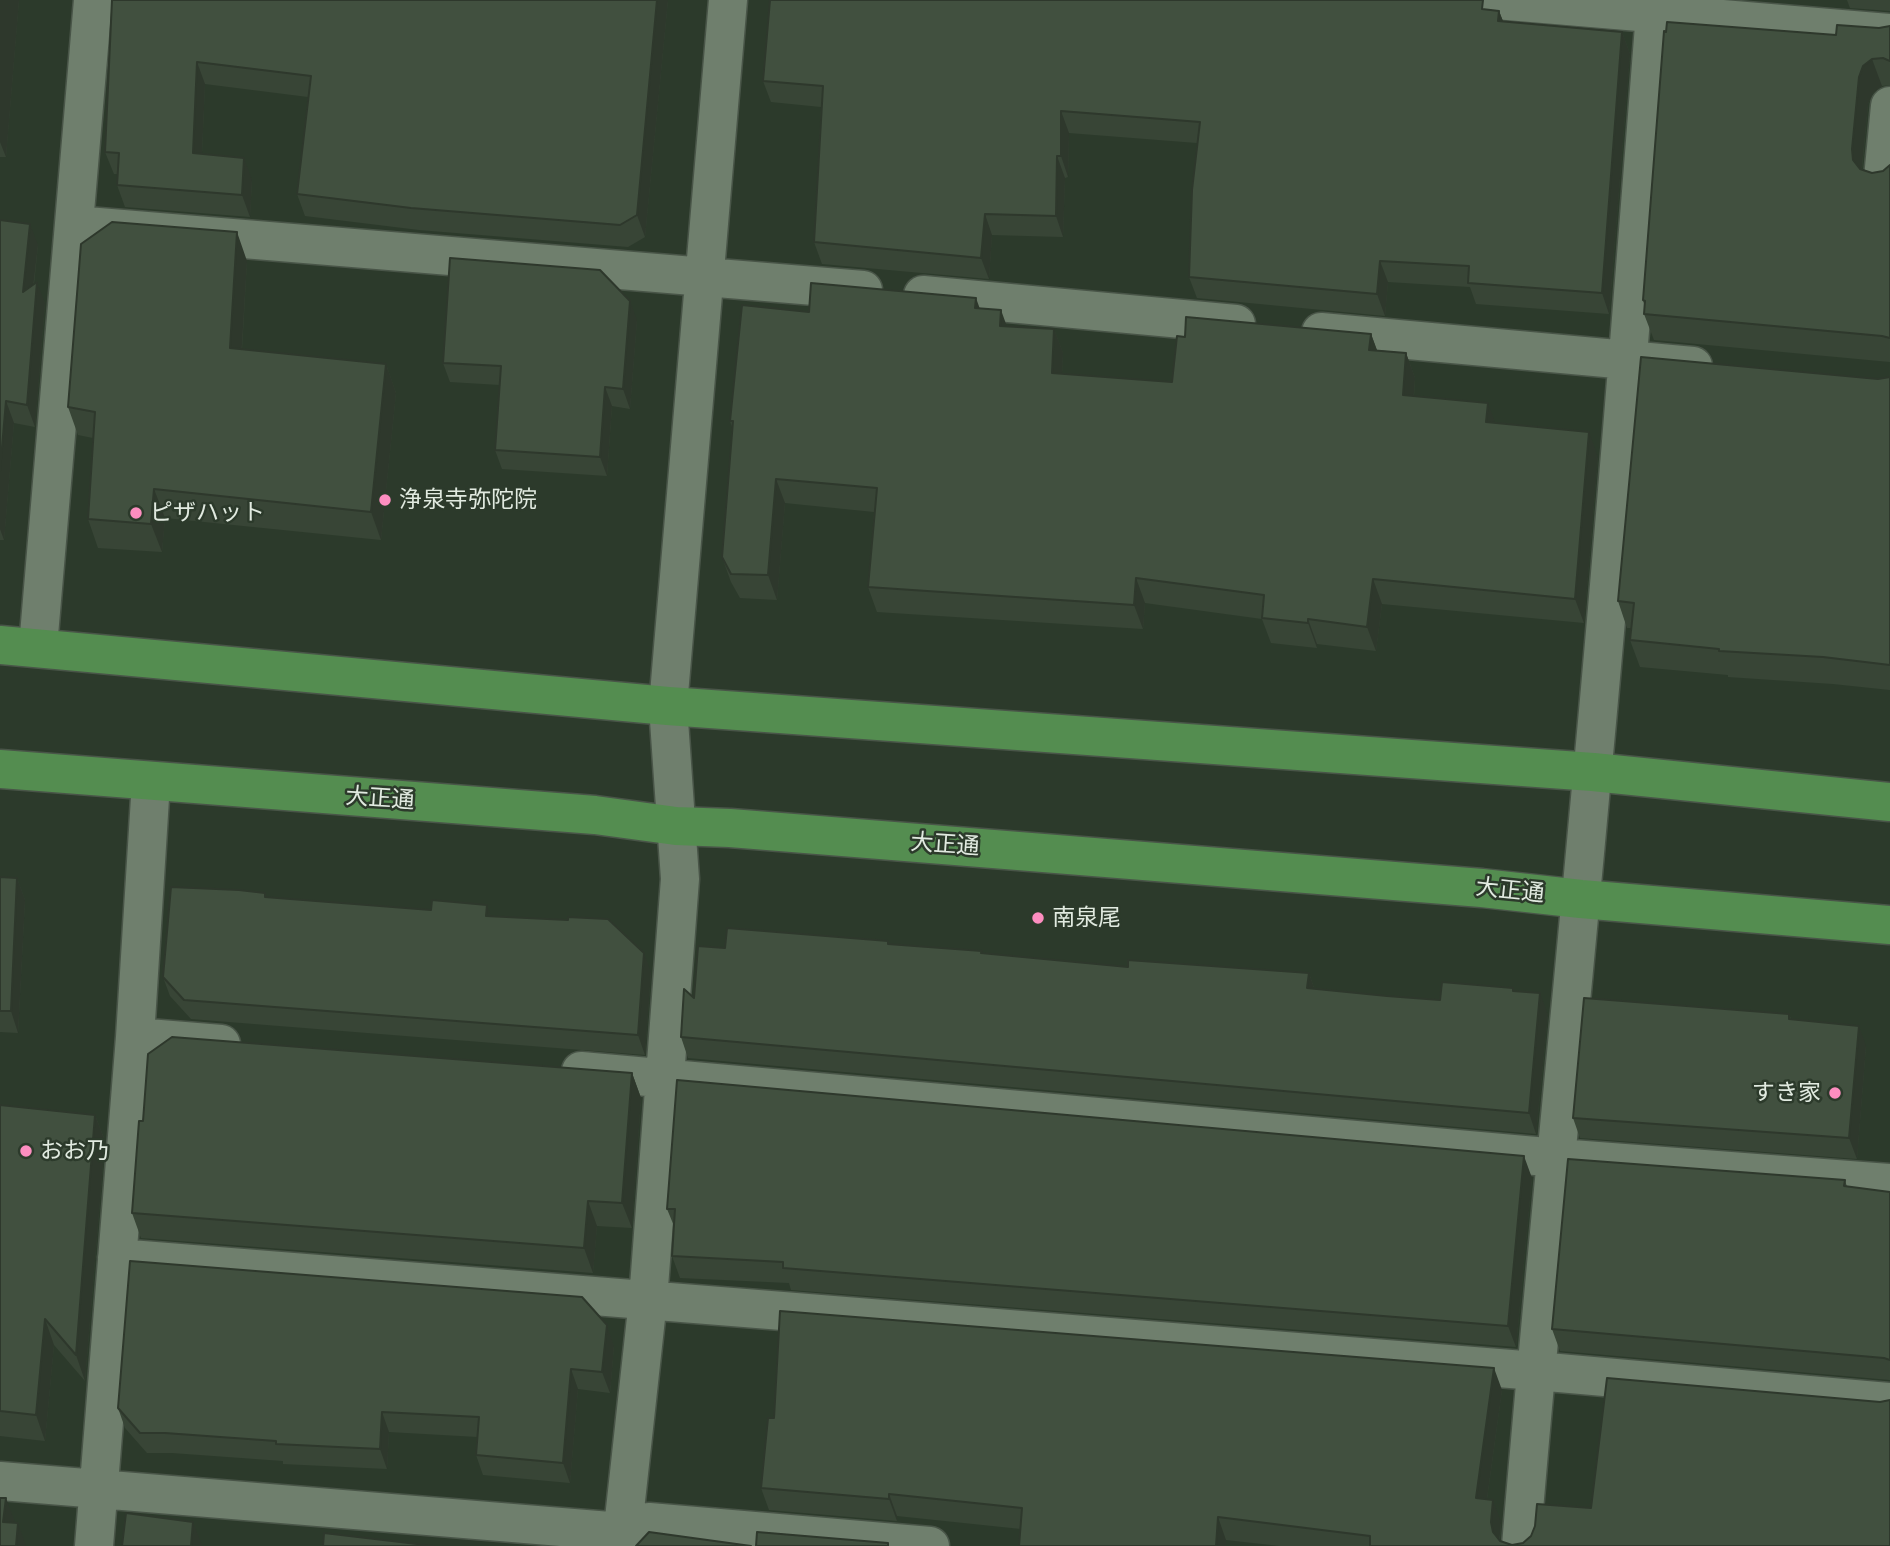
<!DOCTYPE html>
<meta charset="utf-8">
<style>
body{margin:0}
canvas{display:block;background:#2c3a2b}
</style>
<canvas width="1890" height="1546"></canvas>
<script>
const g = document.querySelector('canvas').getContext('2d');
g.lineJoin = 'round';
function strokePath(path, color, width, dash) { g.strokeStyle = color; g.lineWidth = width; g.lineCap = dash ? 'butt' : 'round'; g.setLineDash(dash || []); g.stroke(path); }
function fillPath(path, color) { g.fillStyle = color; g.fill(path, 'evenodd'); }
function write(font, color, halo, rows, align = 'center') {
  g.font = font + ' "IBM Plex Serif","Noto Sans JP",serif'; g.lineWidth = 5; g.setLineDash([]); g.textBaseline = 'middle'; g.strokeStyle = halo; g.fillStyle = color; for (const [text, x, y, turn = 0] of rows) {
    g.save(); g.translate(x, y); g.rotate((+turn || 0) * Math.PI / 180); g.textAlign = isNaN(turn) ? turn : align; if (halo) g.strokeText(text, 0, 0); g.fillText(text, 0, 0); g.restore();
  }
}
const minor = new Path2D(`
 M 1496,0 L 1890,33
 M 1883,178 L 1890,106
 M 74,225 L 863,290
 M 923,295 L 1236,324
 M 1321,332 L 1693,366
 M 38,647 L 93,0
 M 135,1037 L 221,1044
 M 581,1071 L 1558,1158 L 1890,1183
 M 117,1258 L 1536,1371 L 1890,1402
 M 0,1481 L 622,1532 L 649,1522 L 930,1546
 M 94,1546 L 135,1037 L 151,782
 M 621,1546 L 648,1300 L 680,879 L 668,706 L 728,0
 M 1521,1546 C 1542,1289 1569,1033 1592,776 C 1616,522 1635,268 1655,13`);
const major = new Path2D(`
 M 0,645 L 668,706 L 1593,772 L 1890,802
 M 0,769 L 595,815 L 676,826 L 730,828 L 1482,888 L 1581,899 L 1890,925`);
strokePath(minor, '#495548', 41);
strokePath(major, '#495548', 41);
strokePath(minor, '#6f7f6d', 38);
strokePath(major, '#548d50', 38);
fillPath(new Path2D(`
 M 0,0 L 19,0 L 6,157 L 0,157 Z
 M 668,0 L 645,237 L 628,247 L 419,230 L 305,216 L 297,194 L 308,97 L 205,84 L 202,154 L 252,180 L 250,217 L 125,207 L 117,185 L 118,174 L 114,174 L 105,152 L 127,1 Z
 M 1847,0 L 1890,0 L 1890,11 L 1850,8 Z
 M 1486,9 L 1499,11 L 1503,21 L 1622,32 L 1630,54 L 1609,314 L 1476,304 L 1470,287 L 1388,282 L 1385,316 L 1197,298 L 1189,277 L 1197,143 L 1069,133 L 1068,177 L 1065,178 L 1063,237 L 992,235 L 989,279 L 822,264 L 814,242 L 821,107 L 771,102 L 763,81 Z
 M 1890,26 L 1890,85 L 1882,86 L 1873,93 L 1868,104 L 1862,169 L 1872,173 L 1883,171 L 1890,165 L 1890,362 L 1654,340 L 1644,314 L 1645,307 L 1643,300 L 1836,35 Z
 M 0,220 L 38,245 L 34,284 L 45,303 L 35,427 L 14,423 L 4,540 L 0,540 Z
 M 247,261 L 242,349 L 386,364 L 396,393 L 381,540 L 165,518 L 162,552 L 98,548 L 88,519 L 93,438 L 78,435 L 68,407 Z
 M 980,309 L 1006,326 L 1054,329 L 1063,353 L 1062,374 L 1172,382 L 1185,337 L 1371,334 L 1377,350 L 1406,353 L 1415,378 L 1414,396 L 1598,457 L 1584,623 L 1382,604 L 1376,651 L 1317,644 L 1317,648 L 1271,643 L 1262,619 L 1145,603 L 1143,629 L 877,612 L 868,587 L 874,512 L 785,503 L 777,600 L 740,598 L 731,582 L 722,557 L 732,427 L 730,421 L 809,312 Z
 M 637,320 L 630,409 L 612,406 L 607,476 L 502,469 L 495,450 L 500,385 L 450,382 L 443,363 Z
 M 1890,377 L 1890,690 L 1833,684 L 1728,677 L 1728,675 L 1640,667 L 1630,640 L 1631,628 L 1627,628 L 1618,601 L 1878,379 Z
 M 0,877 L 17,878 L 25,900 L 18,1033 L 0,1032 Z
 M 267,898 L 491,917 L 651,972 L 645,1055 L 191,1019 L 170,996 L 163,977 Z
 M 889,944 L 982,951 L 982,953 L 1128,967 L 1309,973 L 1314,988 L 1387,996 L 1440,1000 L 1514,991 L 1548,1015 L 1536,1134 L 688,1058 L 681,1037 L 694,998 L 725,948 Z
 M 1789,1014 L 1791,1019 L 1866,1046 L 1857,1159 L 1580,1138 L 1573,1118 Z
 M 632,1073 L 641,1098 L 632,1228 L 597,1226 L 593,1273 L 141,1238 L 132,1213 L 143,1121 Z
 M 0,1105 L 95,1115 L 105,1141 L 85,1381 L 54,1345 L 45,1441 L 0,1436 Z
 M 1532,1178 L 1516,1347 L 791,1290 L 789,1283 L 680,1278 L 672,1256 L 674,1226 L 667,1209 Z
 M 1845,1180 L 1847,1187 L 1890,1192 L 1890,1380 L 1560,1351 L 1552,1329 Z
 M 614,1346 L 610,1393 L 578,1389 L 570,1483 L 483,1475 L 476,1455 L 478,1437 L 389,1432 L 387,1469 L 283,1464 L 283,1461 L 172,1453 L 147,1453 L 125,1428 L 118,1408 Z
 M 1502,1390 L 1487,1499 L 1501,1522 L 1500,1541 L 1512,1545 L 1890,1546 L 1280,1546 L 1226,1540 L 1021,1529 L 897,1516 L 897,1521 L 769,1510 L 761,1488 L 774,1418 Z`), '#384536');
fillPath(new Path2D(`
 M 0,0 L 19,0 L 6,157 L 0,142 Z
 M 657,0 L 668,0 L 645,237 L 637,215 Z
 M 1499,11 L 1507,32 L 1498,21 Z
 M 1622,32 L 1630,54 L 1609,314 L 1602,293 Z
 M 1872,59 L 1882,86 L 1873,93 L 1868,104 L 1861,176 L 1853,160 L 1852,149 L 1859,77 L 1863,66 Z
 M 197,62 L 205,84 L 201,175 L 193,153 Z
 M 1061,111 L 1069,133 L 1068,177 L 1061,156 Z
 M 1057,156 L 1065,178 L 1063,237 L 1056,216 Z
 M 244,158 L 252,180 L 250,217 L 242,195 Z
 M 985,214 L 992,235 L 989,279 L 981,258 Z
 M 30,224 L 38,245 L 30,313 L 23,292 Z
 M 237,232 L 247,261 L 240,376 L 230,348 Z
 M 1380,261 L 1388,282 L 1385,316 L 1377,294 Z
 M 37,282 L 45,303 L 35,427 L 27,405 Z
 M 976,298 L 985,323 L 975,308 Z
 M 630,301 L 637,320 L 630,409 L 623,389 Z
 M 1001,310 L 1010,335 L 1000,326 Z
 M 1054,329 L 1063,353 L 1061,398 L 1052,373 Z
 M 1371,334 L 1380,359 L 1369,350 Z
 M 1406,353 L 1415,378 L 1412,420 L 1403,395 Z
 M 386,364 L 396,393 L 381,540 L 371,512 Z
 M 605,387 L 612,406 L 607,476 L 600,457 Z
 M 6,401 L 14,423 L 4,540 L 0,529 L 0,471 Z
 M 1488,403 L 1497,428 L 1486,422 Z
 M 1589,432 L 1598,457 L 1584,623 L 1575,599 Z
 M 776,479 L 785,503 L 777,600 L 768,575 Z
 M 154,489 L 165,518 L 162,552 L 151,524 Z
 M 1136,578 L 1145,603 L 1143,629 L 1134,605 Z
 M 1373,579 L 1382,604 L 1376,651 L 1367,627 Z
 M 1308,619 L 1317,644 L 1317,648 L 1308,623 Z
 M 17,878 L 25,900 L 18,1033 L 11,1011 Z
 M 487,905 L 494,924 L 486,916 Z
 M 644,953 L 651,972 L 645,1055 L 638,1035 Z
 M 1309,973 L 1316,994 L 1307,988 Z
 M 1540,993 L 1548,1015 L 1536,1134 L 1529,1113 Z
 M 1859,1026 L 1866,1046 L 1857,1159 L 1849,1138 Z
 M 632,1073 L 641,1098 L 632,1228 L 622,1203 Z
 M 95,1115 L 105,1141 L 85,1381 L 76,1355 Z
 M 1524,1156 L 1532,1178 L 1516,1347 L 1508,1326 Z
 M 588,1201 L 597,1226 L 593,1273 L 584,1248 Z
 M 45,1319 L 54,1345 L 45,1441 L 36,1415 Z
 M 607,1325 L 614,1346 L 610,1393 L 602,1372 Z
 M 1494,1368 L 1502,1390 L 1484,1520 L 1476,1498 Z
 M 571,1369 L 578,1389 L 570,1483 L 563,1463 Z
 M 382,1412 L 389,1432 L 387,1469 L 380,1449 Z
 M 889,1494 L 897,1516 L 897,1521 L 889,1499 Z
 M 6,1498 L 16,1525 L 3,1522 Z
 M 1493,1500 L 1501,1522 L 1499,1544 L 1493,1532 L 1491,1522 Z
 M 1218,1517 L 1226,1540 L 1226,1546 L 1216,1546 Z
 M 193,1522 L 202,1545 L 202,1546 L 191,1546 Z
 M 18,1523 L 26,1546 L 16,1546 Z`), '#2e382c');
const building = new Path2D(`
 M 112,0 L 657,0 L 637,215 L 620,225 L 411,208 L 297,194 L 311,76 L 197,62 L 193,153 L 244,158 L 242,195 L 117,185 L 119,153 L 105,152 Z
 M 770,0 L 1483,0 L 1482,9 L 1499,11 L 1498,21 L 1622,32 L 1602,293 L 1468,283 L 1469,266 L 1380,261 L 1377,294 L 1189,277 L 1192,190 L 1200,122 L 1061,111 L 1061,156 L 1057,156 L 1056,216 L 985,214 L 981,258 L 814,242 L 823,86 L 763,81 Z
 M 1667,22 L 1836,35 L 1837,25 L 1879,28 L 1890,26 L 1890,61 L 1883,58 L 1872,59 L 1863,66 L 1859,77 L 1852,149 L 1853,160 L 1860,169 L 1872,173 L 1883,171 L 1890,165 L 1890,338 L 1882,336 L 1644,314 L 1645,301 L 1643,300 L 1664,31 L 1666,32 Z
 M 0,220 L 30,224 L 23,292 L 37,282 L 27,405 L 6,401 L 0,471 Z
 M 112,222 L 237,232 L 230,348 L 386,364 L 371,512 L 154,489 L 151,524 L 88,519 L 95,412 L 68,407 L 81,244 Z
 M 450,258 L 600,270 L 630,301 L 623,389 L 605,387 L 600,457 L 495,450 L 501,366 L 443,363 Z
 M 811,283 L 976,298 L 975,308 L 1001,310 L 1000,326 L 1054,329 L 1052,373 L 1172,382 L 1177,336 L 1185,337 L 1186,317 L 1371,334 L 1369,350 L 1406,353 L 1403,395 L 1488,403 L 1486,422 L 1589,432 L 1575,599 L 1373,579 L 1367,627 L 1308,619 L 1308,623 L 1262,618 L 1264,595 L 1136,578 L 1134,605 L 868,587 L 877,488 L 776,479 L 768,575 L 731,574 L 722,557 L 733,421 L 730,421 L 742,305 L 809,312 Z
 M 1641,357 L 1878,379 L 1890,377 L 1890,665 L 1823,657 L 1719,651 L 1719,649 L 1630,640 L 1634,603 L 1618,601 Z
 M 0,877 L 17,878 L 11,1011 L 0,1011 Z
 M 171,887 L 239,890 L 265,893 L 265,897 L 431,910 L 432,900 L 487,905 L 486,916 L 568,920 L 568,917 L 608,919 L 644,953 L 638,1035 L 184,1000 L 163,977 Z
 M 727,928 L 888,941 L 888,944 L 982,951 L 981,953 L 1128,967 L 1128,960 L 1309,973 L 1307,988 L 1387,996 L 1440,1000 L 1442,982 L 1513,988 L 1513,991 L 1540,993 L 1529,1113 L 681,1037 L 684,989 L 694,998 L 698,946 L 725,948 Z
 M 1584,998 L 1789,1014 L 1789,1019 L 1859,1026 L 1849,1138 L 1573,1118 Z
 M 172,1037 L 632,1073 L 622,1203 L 588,1201 L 584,1248 L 132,1213 L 139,1121 L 143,1121 L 148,1054 Z
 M 677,1080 L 1524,1156 L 1508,1326 L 783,1268 L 783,1262 L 672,1256 L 675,1209 L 667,1209 Z
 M 0,1105 L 95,1115 L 76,1355 L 45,1319 L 36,1415 L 0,1411 Z
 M 1568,1159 L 1845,1180 L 1844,1186 L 1890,1192 L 1890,1360 L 1884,1358 L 1552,1329 Z
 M 130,1261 L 582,1297 L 607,1325 L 602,1372 L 571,1369 L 563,1463 L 476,1455 L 479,1417 L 382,1412 L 380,1449 L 276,1444 L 276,1441 L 165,1433 L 140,1433 L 118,1408 Z
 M 780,1311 L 1494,1368 L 1476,1498 L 1493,1500 L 1491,1522 L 1493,1532 L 1500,1541 L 1512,1545 L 1523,1543 L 1531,1536 L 1535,1526 L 1537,1504 L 1591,1508 L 1607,1378 L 1880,1402 L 1890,1400 L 1890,1546 L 1370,1546 L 1370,1536 L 1218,1517 L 1216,1546 L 1019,1546 L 1022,1508 L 889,1494 L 889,1499 L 761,1488 L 768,1418 L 774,1418 Z
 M 0,1498 L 6,1498 L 3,1522 L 18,1523 L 16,1546 L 0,1546 Z
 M 126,1513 L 193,1522 L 191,1546 L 122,1546 Z
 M 649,1532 L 751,1546 L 636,1546 Z
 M 757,1532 L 888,1543 L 888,1546 L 756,1546 Z
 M 324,1533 L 434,1546 L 323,1546 Z`);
fillPath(building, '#41503f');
strokePath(building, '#2e382c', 2);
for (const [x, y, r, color] of [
 [385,500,7,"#fd8ec0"],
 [136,513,7,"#fd8ec0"],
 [1038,918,7,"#fd8ec0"],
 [1835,1093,7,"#fd8ec0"],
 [26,1151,7,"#fd8ec0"]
]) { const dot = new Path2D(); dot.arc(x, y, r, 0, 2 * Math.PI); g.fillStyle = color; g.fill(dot); strokePath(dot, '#2c3a2b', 2.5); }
write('23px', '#e1eae0', '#2c3a2b', [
 ["浄泉寺弥陀院",399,500],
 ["ピザハット",150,513],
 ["南泉尾",1052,918],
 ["すき家",1821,1093,"right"],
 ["おお乃",40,1151]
], 'left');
write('23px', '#e1eae0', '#2c3a2b', [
 ["大正通",380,799,4],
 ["大正通",945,845,4],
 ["大正通",1510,891,6]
]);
</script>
